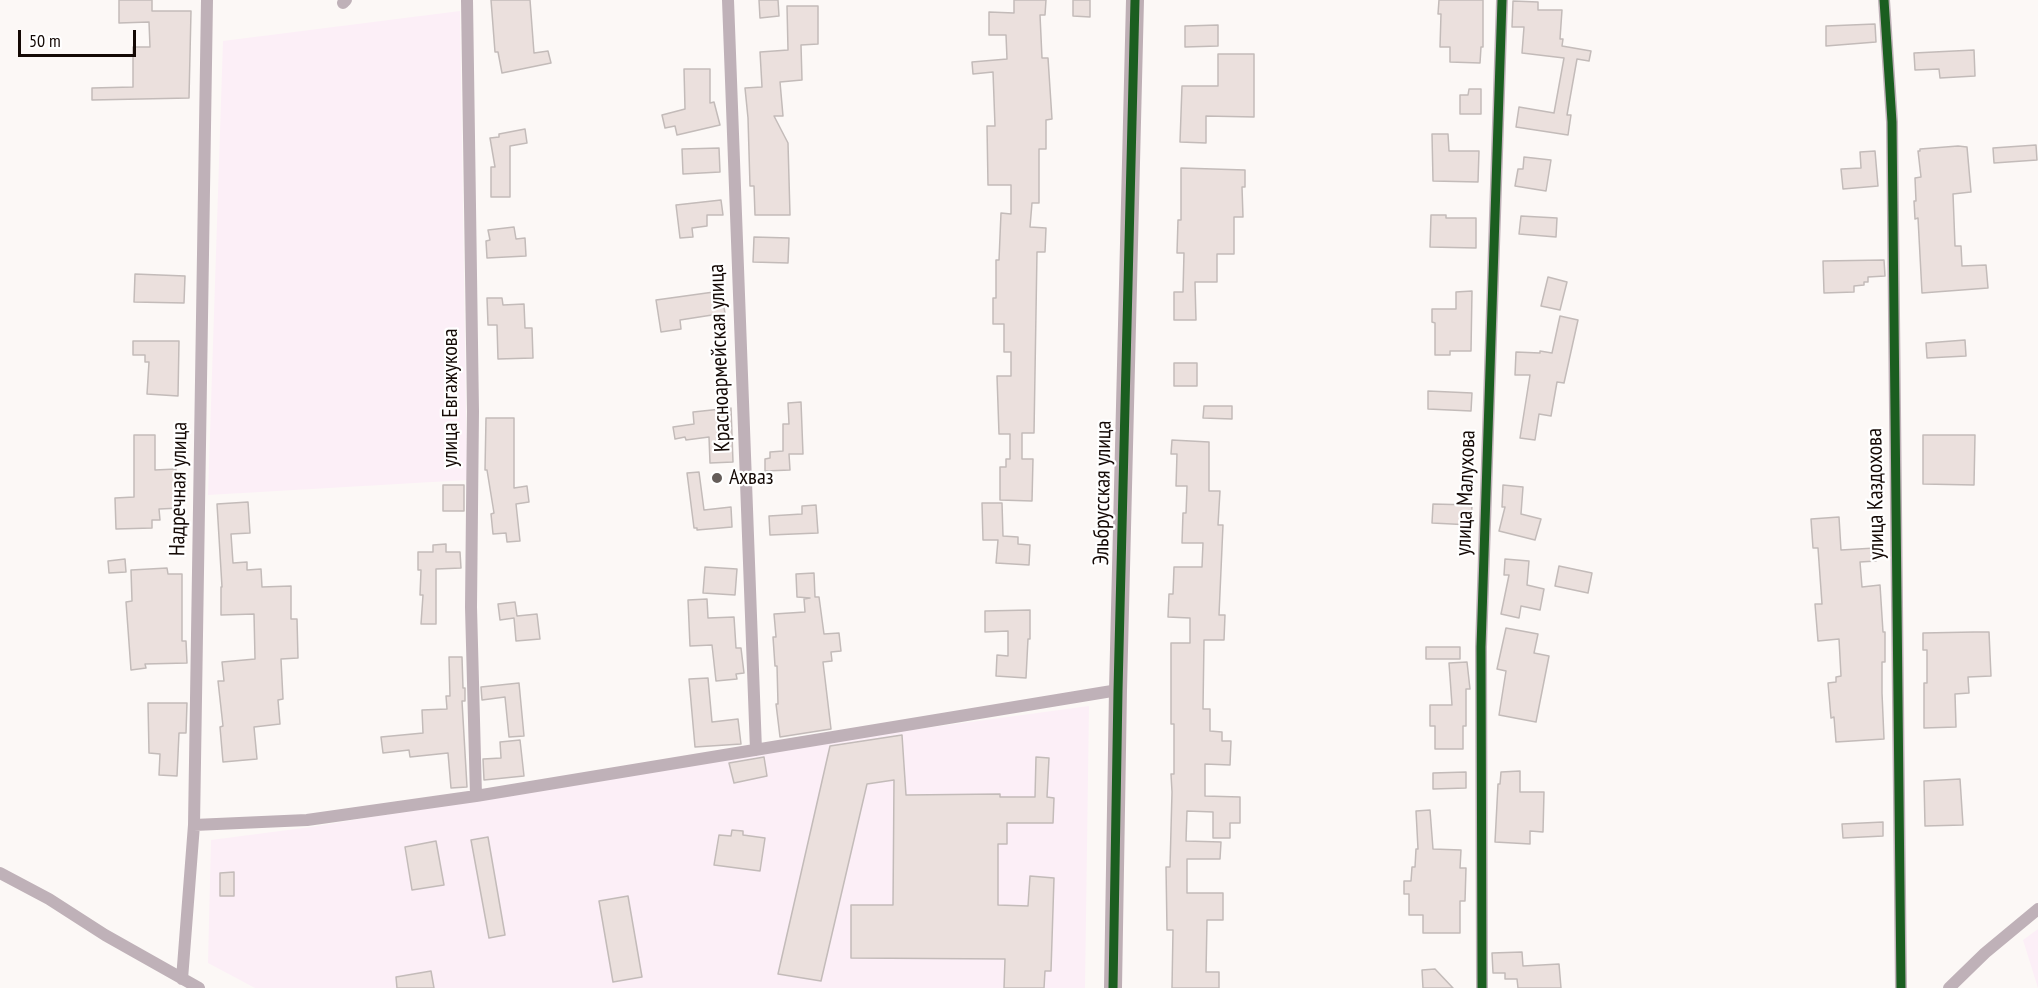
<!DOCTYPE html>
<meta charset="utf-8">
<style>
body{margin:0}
#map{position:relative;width:2038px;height:988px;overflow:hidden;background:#fcf8f6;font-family:"PT Sans Narrow",sans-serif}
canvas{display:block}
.scale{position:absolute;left:18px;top:30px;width:118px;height:27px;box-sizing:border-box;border:3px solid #140905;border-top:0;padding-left:8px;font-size:18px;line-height:21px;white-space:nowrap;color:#140905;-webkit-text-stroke:4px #fff;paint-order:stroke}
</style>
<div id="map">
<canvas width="2038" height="988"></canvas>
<div class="scale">50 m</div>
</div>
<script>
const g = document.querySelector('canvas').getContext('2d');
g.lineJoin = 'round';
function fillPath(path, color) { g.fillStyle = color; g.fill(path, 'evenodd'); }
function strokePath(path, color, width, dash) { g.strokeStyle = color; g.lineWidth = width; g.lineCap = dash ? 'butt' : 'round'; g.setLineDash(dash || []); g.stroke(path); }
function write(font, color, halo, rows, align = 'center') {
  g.font = font + ' "PT Sans Narrow",sans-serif'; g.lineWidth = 4.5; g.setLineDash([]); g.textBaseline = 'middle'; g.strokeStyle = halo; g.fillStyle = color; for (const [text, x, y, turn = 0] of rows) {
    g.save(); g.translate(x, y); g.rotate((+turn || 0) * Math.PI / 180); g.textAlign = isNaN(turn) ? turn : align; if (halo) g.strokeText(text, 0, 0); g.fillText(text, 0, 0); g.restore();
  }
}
fillPath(new Path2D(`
 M 460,11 L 467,480 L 208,495 L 223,41 Z
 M 1089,706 L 1085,988 L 255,988 L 208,963 L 211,840 L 311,827 L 822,742 Z
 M 2038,929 L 2038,988 L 2023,940 Z`), '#fceff7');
const building = new Path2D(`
 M 119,0 L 152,0 L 152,11 L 191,11 L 189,98 L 92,100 L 92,88 L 133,87 L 133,47 L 150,47 L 149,22 L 119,23 Z
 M 491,0 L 530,0 L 534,53 L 548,51 L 551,63 L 502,73 L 498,52 L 495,52 Z
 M 759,0 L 778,0 L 779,16 L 760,18 Z
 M 1014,0 L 1046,0 L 1045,15 L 1040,15 L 1042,58 L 1048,58 L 1052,119 L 1046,120 L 1046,149 L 1039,149 L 1039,203 L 1032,203 L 1030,227 L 1046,228 L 1045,252 L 1037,252 L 1034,433 L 1022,433 L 1022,459 L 1033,459 L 1032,501 L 1000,500 L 1000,467 L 1006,467 L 1006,459 L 1010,459 L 1010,434 L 999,434 L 997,376 L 1011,376 L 1011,352 L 1004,352 L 1004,324 L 993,324 L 993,298 L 996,298 L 996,260 L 999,260 L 1001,213 L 1011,214 L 1011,185 L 988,185 L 987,126 L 995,126 L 993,72 L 973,74 L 972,62 L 1007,59 L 1006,35 L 989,35 L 989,12 L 1014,13 Z
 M 1073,0 L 1090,0 L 1090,17 L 1073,16 Z
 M 1439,0 L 1483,0 L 1483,47 L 1481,47 L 1480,63 L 1450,62 L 1450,47 L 1440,47 L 1441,14 L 1438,14 Z
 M 1513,1 L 1538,2 L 1538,10 L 1562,10 L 1560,39 L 1563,39 L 1562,46 L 1591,51 L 1589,61 L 1577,59 L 1567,115 L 1571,115 L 1568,135 L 1516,127 L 1519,107 L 1554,113 L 1564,58 L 1522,53 L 1524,27 L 1512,27 Z
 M 787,6 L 818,6 L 818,44 L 801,45 L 802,80 L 780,82 L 783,116 L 774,116 L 788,143 L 790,215 L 755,215 L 754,186 L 750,186 L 748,118 L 745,88 L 762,87 L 760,52 L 788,50 Z
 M 1875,24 L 1876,42 L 1826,46 L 1826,26 Z
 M 1218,25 L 1218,46 L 1185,47 L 1185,26 Z
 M 1974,50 L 1975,76 L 1940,78 L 1939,69 L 1915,70 L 1914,53 Z
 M 1218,54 L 1254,54 L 1254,117 L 1206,116 L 1206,143 L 1180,142 L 1182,86 L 1218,86 Z
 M 684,69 L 710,69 L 710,103 L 714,102 L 720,125 L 677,135 L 675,126 L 665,128 L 662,115 L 685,109 Z
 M 1469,89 L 1481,89 L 1481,114 L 1460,114 L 1460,95 L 1468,95 Z
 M 525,129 L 527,143 L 510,146 L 510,197 L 491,197 L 491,167 L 495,167 L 490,138 L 499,137 L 499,134 Z
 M 1432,134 L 1448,134 L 1449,151 L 1479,151 L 1478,182 L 1433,181 Z
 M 2036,145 L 2037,160 L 1994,163 L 1993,148 Z
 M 1958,146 L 1967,147 L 1971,192 L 1953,194 L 1955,246 L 1961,246 L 1962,266 L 1986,265 L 1988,288 L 1922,293 L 1918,218 L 1915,219 L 1914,201 L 1916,201 L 1915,178 L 1921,177 L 1918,151 L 1920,151 L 1920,149 Z
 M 719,148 L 720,172 L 683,174 L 682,149 Z
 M 1875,151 L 1878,186 L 1843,189 L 1841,169 L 1861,168 L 1860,152 Z
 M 1524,157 L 1551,160 L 1546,191 L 1515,186 L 1518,169 L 1523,169 Z
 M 1181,168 L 1245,170 L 1245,187 L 1242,187 L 1243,217 L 1234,217 L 1234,254 L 1217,254 L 1217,282 L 1195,282 L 1196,320 L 1174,320 L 1174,292 L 1183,292 L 1184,253 L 1177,253 L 1178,220 L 1181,220 Z
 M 721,200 L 723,215 L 707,215 L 707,226 L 692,228 L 693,237 L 680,238 L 676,205 Z
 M 1431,215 L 1446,215 L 1446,218 L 1476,218 L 1476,248 L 1430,247 Z
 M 1521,216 L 1557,218 L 1556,237 L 1519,234 Z
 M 514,227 L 516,239 L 525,238 L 526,256 L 487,258 L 486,241 L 490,240 L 488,230 Z
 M 754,237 L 789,238 L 788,263 L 753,262 Z
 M 1884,260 L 1885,276 L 1868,277 L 1868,282 L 1864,282 L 1864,285 L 1854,286 L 1854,292 L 1824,293 L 1823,261 Z
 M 135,274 L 185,276 L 184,303 L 134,302 Z
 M 1548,277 L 1567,282 L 1560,310 L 1541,306 Z
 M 721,291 L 725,313 L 680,320 L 681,329 L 661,332 L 656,300 Z
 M 1472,291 L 1471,351 L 1450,351 L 1450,355 L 1435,355 L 1435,323 L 1432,322 L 1432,309 L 1456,309 L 1456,292 Z
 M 487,298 L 502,298 L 503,305 L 524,304 L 525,328 L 532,328 L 533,358 L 498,359 L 497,325 L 488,325 Z
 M 1560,316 L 1578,320 L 1564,383 L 1557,382 L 1551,416 L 1539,414 L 1535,440 L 1520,438 L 1530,375 L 1515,375 L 1516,352 L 1540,353 L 1540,351 L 1552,353 Z
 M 1965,340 L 1966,356 L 1927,358 L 1926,343 Z
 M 133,341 L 179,341 L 178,396 L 147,394 L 149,362 L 145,362 L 145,355 L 133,355 Z
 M 1174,363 L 1197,363 L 1197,386 L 1174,386 Z
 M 1428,391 L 1472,393 L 1471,411 L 1428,409 Z
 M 801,402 L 803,454 L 789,454 L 790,470 L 765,471 L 765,459 L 770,458 L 770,452 L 783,451 L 783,424 L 789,424 L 788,403 Z
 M 1204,406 L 1232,406 L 1232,419 L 1203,418 Z
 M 731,408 L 733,462 L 710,463 L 709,437 L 686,440 L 685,437 L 675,439 L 673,427 L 694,424 L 693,412 Z
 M 486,418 L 514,418 L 514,488 L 527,486 L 529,502 L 516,504 L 520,541 L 507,542 L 506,533 L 493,534 L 491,514 L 494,513 L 487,470 L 485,470 Z
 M 134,435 L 155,435 L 155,470 L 176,469 L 176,496 L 180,495 L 181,508 L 159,509 L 160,520 L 152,520 L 152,528 L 116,529 L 115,498 L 134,497 Z
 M 1923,435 L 1975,435 L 1974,485 L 1923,484 Z
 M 1172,440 L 1209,442 L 1209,491 L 1220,491 L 1218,525 L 1223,525 L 1219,615 L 1225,615 L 1224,640 L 1204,640 L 1203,709 L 1210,709 L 1210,731 L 1222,732 L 1222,741 L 1231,741 L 1230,765 L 1205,764 L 1205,796 L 1240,797 L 1240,823 L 1230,823 L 1230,838 L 1213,838 L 1213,812 L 1187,811 L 1186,841 L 1221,842 L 1220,859 L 1187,859 L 1187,893 L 1223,893 L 1223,920 L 1207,920 L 1206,972 L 1219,972 L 1219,988 L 1172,988 L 1173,930 L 1167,930 L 1166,867 L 1170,867 L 1172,792 L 1171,774 L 1174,774 L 1174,724 L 1171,724 L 1171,643 L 1190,643 L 1190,618 L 1168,617 L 1169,594 L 1173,594 L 1174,567 L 1202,567 L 1203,543 L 1182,543 L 1183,513 L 1186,513 L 1187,486 L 1176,486 L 1177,454 L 1171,454 Z
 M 699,472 L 704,510 L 731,507 L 732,527 L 697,530 L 697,528 L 694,528 L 687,473 Z
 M 443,485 L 464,485 L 464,511 L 443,511 Z
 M 1503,485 L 1523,487 L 1521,514 L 1541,519 L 1535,540 L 1499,531 L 1505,507 L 1502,507 Z
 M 248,502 L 250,533 L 231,534 L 233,563 L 247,562 L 247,570 L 261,569 L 262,587 L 291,586 L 291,619 L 297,619 L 298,658 L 281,659 L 283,699 L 278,700 L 280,724 L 254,727 L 257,759 L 223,762 L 220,727 L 223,726 L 218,681 L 224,681 L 222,662 L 255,659 L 254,614 L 221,615 L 221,587 L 222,587 L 217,504 Z
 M 982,503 L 1002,503 L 1003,536 L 1018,537 L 1018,544 L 1030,545 L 1029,565 L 996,563 L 998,540 L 983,540 Z
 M 1433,504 L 1472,505 L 1471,525 L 1432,523 Z
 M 816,505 L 818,533 L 770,535 L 769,516 L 802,514 L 802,506 Z
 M 1839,517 L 1841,550 L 1875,548 L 1876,561 L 1860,562 L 1862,587 L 1880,585 L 1883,632 L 1885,632 L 1885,662 L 1882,662 L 1882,693 L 1884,739 L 1836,742 L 1834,717 L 1831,718 L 1828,683 L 1836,682 L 1836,677 L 1841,676 L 1839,639 L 1818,641 L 1815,604 L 1822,604 L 1818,548 L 1813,548 L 1811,519 Z
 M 446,544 L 446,552 L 460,552 L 461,568 L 436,569 L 436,624 L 421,624 L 423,595 L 420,595 L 421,570 L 418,570 L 418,552 L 433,552 L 433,545 Z
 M 125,559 L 126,572 L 109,573 L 108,561 Z
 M 1505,559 L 1529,561 L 1527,585 L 1544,589 L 1540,610 L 1521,606 L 1519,618 L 1501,614 L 1509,575 L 1504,575 Z
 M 1559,566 L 1592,573 L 1588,593 L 1555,586 Z
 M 705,567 L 737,569 L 735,595 L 703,593 Z
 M 167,568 L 168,574 L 182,574 L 182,641 L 186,641 L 187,663 L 145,664 L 146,668 L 131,670 L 126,602 L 132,601 L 131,570 Z
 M 814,573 L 815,597 L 819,597 L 824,634 L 839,633 L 841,651 L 831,652 L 832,661 L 823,662 L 831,729 L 780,737 L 776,704 L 778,704 L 777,666 L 775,666 L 773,637 L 776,637 L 774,614 L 805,612 L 804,599 L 810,598 L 797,597 L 796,574 Z
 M 707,599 L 708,618 L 734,617 L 736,648 L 741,648 L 744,673 L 736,674 L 737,679 L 716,681 L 712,645 L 690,646 L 688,600 Z
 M 515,602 L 517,616 L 537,614 L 540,639 L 516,641 L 514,618 L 500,620 L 498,604 Z
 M 1030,610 L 1030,639 L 1028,639 L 1026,678 L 996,676 L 997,655 L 1008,656 L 1008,631 L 985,632 L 985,611 Z
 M 1506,628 L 1538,634 L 1534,653 L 1549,656 L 1536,722 L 1499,715 L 1506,671 L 1497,669 Z
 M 1974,632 L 1989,632 L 1991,676 L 1968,677 L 1969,693 L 1955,694 L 1956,727 L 1924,728 L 1924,683 L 1927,683 L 1927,650 L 1923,650 L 1923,633 Z
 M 1426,647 L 1460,647 L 1460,659 L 1426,659 Z
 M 449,657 L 462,657 L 463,688 L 465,688 L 465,701 L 462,701 L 467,787 L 451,788 L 448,753 L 410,757 L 409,750 L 383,753 L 381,737 L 423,733 L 422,710 L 447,709 L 446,696 L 450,696 Z
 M 1467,662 L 1470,689 L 1466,689 L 1466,726 L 1463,726 L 1463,749 L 1435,749 L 1435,726 L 1430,726 L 1430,705 L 1452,705 L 1449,663 Z
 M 708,678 L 712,722 L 738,719 L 741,744 L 695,747 L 689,679 Z
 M 519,683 L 524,736 L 509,737 L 505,697 L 482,700 L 481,687 Z
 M 148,703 L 187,703 L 186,733 L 179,733 L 177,776 L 159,775 L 160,754 L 149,753 Z
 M 902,735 L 906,795 L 1000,794 L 1000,797 L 1035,797 L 1036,757 L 1049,758 L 1047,797 L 1054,798 L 1053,823 L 1007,823 L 1007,844 L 998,844 L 998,905 L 1028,906 L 1030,876 L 1054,878 L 1051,971 L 1045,971 L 1044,988 L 1004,988 L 1005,959 L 851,958 L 851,905 L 893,905 L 894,780 L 867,784 L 821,981 L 778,974 L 830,746 Z
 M 520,740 L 524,776 L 484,780 L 483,759 L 501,758 L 500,742 Z
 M 764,757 L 767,776 L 734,783 L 729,763 Z
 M 1520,771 L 1520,792 L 1544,792 L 1543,832 L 1530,831 L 1530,844 L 1495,842 L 1498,784 L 1500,784 L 1501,772 Z
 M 1466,772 L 1466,788 L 1433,789 L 1433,773 Z
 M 1960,779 L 1963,825 L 1925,826 L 1924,781 Z
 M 1430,810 L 1433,849 L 1461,850 L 1460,868 L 1466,868 L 1465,901 L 1460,901 L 1460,933 L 1423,933 L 1423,915 L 1409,915 L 1409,894 L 1404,894 L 1404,881 L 1411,881 L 1412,867 L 1415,867 L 1416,849 L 1418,849 L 1416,811 Z
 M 1883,822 L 1883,836 L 1843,838 L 1842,824 Z
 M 732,830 L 743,831 L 743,835 L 765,838 L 760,871 L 714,865 L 719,835 L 731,836 Z
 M 488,837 L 505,935 L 489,938 L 471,840 Z
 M 436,841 L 444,885 L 412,890 L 405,847 Z
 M 234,872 L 234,896 L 220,896 L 220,873 Z
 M 628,896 L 642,977 L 613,982 L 599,901 Z
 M 1522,952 L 1523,966 L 1559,964 L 1561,988 L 1518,988 L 1517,979 L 1505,979 L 1505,973 L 1493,973 L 1492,953 Z
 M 1435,969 L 1453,988 L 1423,988 L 1422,970 Z
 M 431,971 L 434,988 L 397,988 L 396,977 Z`);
fillPath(building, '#ebe0dd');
strokePath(building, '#c3bbb9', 1.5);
strokePath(new Path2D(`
 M 467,0 L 473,411 L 471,607 L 476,796
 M 728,0 L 756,750
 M 1884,0 L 1892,122 L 1901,988
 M 343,3 L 346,0
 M 194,825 L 307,820 L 476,796 L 1118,690
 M 0,873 L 49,899 L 105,935 L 199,988
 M 182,979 L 194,825 L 207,0
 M 1482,988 L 1481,647 L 1502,0
 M 1949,988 L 1985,953 L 2038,909`), '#bfb1b8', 12);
strokePath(new Path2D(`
 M 1113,988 L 1118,690 L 1135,0`), '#beafb5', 18);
strokePath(new Path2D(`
 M 1884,0 L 1892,122 L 1901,988
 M 1113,988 L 1118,690 L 1135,0
 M 1482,988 L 1481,647 L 1502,0`), '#1b5e20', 9);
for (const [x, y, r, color] of [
 [717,478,6,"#655d59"]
]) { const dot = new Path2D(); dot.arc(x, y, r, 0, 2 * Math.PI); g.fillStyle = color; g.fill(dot); strokePath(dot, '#fff', 2); }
write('22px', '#140905', '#fff', [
 ["Красноармейская улица",720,358,-92],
 ["улица Евгажукова",451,398,-90],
 ["Надречная улица",179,489,-89],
 ["Эльбрусская улица",1103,493,-89],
 ["улица Малухова",1466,493,-88],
 ["улица Каздохова",1876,494,-91]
]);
write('22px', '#140905', '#fff', [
 ["Ахваз",729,478]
], 'left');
</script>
